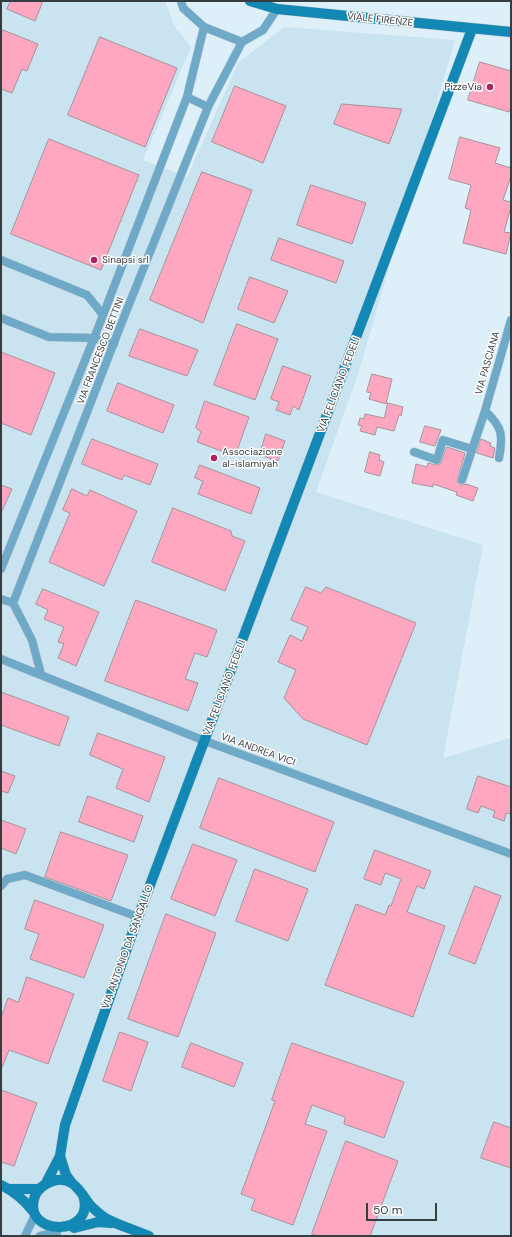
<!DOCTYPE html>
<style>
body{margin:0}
#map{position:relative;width:512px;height:1237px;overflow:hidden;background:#ddeff8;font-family:"DM Sans",sans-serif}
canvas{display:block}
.frame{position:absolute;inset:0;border:2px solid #363d41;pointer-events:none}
.scale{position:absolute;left:366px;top:1203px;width:71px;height:18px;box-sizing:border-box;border:2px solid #363d41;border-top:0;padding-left:5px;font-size:12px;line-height:14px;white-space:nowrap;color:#363d41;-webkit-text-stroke:3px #fff;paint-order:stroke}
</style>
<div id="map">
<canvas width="512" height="1237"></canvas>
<div class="frame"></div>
<div class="scale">50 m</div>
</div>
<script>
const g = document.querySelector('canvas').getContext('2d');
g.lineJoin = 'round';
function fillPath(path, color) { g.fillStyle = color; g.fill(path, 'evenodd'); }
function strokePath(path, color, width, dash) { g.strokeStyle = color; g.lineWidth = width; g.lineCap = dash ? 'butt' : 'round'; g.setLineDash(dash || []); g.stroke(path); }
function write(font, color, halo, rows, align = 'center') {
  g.font = font + ' "DM Sans",sans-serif'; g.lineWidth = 3; g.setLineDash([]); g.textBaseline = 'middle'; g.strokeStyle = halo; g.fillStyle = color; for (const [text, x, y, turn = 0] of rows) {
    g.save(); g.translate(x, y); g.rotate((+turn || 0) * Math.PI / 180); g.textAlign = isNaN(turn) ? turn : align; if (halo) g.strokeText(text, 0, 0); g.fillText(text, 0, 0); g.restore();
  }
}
fillPath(new Path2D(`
 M 1,1 L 165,1 L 174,25 L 191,47 L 143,160 L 187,177 L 238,63 L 284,27 L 455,40 L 359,371 L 316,492 L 483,545 L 443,758 L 511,738 L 511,1236 L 1,1236 Z`), '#cae3f1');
const building = new Path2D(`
 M 11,1 L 43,1 L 35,21 L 7,9 Z
 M 3,30 L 38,44 L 27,71 L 22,69 L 12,93 L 1,89 L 1,36 Z
 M 100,37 L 177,68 L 145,147 L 68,115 Z
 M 480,62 L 511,71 L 511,106 L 509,112 L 468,100 Z
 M 235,86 L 286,106 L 263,163 L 212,142 Z
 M 342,104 L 402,109 L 389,144 L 334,124 Z
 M 460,137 L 500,148 L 495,163 L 511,168 L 511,176 L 503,200 L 511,202 L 511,207 L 504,232 L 511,233 L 506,254 L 463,243 L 471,210 L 465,208 L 471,185 L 449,179 Z
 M 49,139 L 139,175 L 101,270 L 11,234 Z
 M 202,172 L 252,190 L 203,323 L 150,300 Z
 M 311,185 L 366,203 L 352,244 L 297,225 Z
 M 279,238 L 344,261 L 336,283 L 271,260 Z
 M 250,277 L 288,291 L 274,323 L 238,309 Z
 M 237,324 L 278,339 L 255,400 L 214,385 Z
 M 140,329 L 198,350 L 187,376 L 129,356 Z
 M 1,352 L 55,373 L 31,435 L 1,423 Z
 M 283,366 L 311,376 L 299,410 L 293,406 L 290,415 L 276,410 L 279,402 L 271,399 Z
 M 372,374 L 392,379 L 386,404 L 369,399 L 371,393 L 367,392 Z
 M 118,383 L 174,405 L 163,433 L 107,411 Z
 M 205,401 L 249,417 L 235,456 L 197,442 L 201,432 L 196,428 Z
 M 388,403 L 403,407 L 401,416 L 399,415 L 394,431 L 377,427 L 375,435 L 360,431 L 362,426 L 358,425 L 360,418 L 364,419 L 365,414 L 384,418 Z
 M 425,426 L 441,430 L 435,446 L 420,442 Z
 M 266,434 L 285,441 L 278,461 L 260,455 Z
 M 92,439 L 158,464 L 150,485 L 124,475 L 122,480 L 82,464 Z
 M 481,439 L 491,443 L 490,446 L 495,448 L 493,458 L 477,453 Z
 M 447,447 L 465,453 L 457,481 L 460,485 L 463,485 L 466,484 L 478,488 L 473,501 L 456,495 L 457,492 L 433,484 L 433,487 L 412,483 L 416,464 L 427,467 L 428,463 L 436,465 L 440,464 Z
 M 370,452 L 380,455 L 379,460 L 384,462 L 380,476 L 365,472 Z
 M 200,465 L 260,488 L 251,514 L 198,494 L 203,481 L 195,478 Z
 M 1,485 L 12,489 L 1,513 Z
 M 72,489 L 87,496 L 90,490 L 137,511 L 104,586 L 49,562 L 70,513 L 63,510 Z
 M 173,508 L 231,531 L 232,536 L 245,541 L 225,591 L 152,562 Z
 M 306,587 L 321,593 L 326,587 L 416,623 L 367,745 L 303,719 L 284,698 L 296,670 L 278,662 L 290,635 L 302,641 L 308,627 L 291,620 Z
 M 43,589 L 99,612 L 76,666 L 58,658 L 64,644 L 58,642 L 64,627 L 44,619 L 48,610 L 36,604 Z
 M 136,600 L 217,630 L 207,657 L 195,653 L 185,679 L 198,683 L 188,711 L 105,681 Z
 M 1,692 L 69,717 L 59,746 L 1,725 Z
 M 98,733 L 165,757 L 149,802 L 116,788 L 123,769 L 90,755 Z
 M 1,771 L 15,776 L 8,793 L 1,791 Z
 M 478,776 L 511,787 L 511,814 L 506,813 L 504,821 L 493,817 L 495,811 L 481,806 L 478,813 L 467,809 Z
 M 219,778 L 334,822 L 315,872 L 200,828 Z
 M 88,796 L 143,816 L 134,842 L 79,822 Z
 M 1,820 L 26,829 L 16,854 L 1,848 Z
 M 61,832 L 128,855 L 111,901 L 45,877 Z
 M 193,844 L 237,860 L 215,916 L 171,899 Z
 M 375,850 L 431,871 L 424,889 L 417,886 L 407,912 L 445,926 L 413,1017 L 325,985 L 356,904 L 385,915 L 389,905 L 391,906 L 401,879 L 385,873 L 381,885 L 364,879 Z
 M 255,869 L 308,889 L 288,941 L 236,921 Z
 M 475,886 L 501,896 L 475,964 L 449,954 Z
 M 35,900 L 104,925 L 84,978 L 30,959 L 39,934 L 25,929 Z
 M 166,914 L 216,933 L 178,1037 L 128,1019 Z
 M 27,977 L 74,994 L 48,1064 L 9,1050 L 1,1070 L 1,1018 L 8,998 L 18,1002 Z
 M 120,1032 L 148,1042 L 131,1091 L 103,1081 Z
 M 191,1043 L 243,1063 L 234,1087 L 182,1067 Z
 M 292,1043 L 404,1082 L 384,1138 L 344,1124 L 345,1117 L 312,1105 L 305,1124 L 327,1131 L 293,1225 L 251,1210 L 255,1199 L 241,1194 L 275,1101 L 272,1100 Z
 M 1,1090 L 37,1103 L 14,1166 L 1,1162 Z
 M 494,1122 L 511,1128 L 511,1168 L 481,1158 Z
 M 346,1141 L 398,1161 L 370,1236 L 319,1236 L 312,1234 Z`);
fillPath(building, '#ffa7c1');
strokePath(building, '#a69398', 1);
const street = new Path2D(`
 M 204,27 L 242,42
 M 187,97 L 208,107
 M 1,260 L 87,295 L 96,306 L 103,315
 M 1,318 L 49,337 L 94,338 L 114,344
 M 414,452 L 437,460 L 443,440 L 472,449
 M 499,458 C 503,436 503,427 485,411 L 511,320
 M 462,480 L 485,411
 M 1,569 L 100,323 L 187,97 L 204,27 L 183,8 L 181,1
 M 1,599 L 13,603 L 32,640 L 41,674
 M 13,603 L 122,322 L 208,107 L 242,42 L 263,30 L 277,9
 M 1,659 L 205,741 L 511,854
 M 1,886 L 7,879 L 25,875 L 138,917
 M 25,1236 L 35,1215
 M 40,1236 L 57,1232`);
const secondary = new Path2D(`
 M 250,1 L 277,9 L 511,32
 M 60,1156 L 66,1175 L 72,1183
 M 46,1183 L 60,1156 L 65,1125 L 138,917 L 472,29
 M 1,1185 C 14,1191 24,1200 33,1211
 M 10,1189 L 40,1189
 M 83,1195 C 97,1237 24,1237 34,1199 C 36,1190 44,1184 53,1181 C 73,1175 80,1192 90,1205 C 95,1210 100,1215 107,1219 C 120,1226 135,1230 149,1236
 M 74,1228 L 98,1222 L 111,1223`);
strokePath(street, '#bccbd3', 9);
strokePath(secondary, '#bccbd3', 11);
strokePath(street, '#6eaac8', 8);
strokePath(secondary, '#1488b4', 10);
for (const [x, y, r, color] of [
 [490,87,4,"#af2360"],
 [94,260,4,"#af2360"],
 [214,458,4,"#af2360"]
]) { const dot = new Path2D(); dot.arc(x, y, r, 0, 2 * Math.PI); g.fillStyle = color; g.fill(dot); strokePath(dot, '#fff', 1.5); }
write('10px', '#363d41', '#fff', [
 ["VIALE FIRENZE",380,20,6],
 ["VIA FRANCESCO BETTINI",101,351,-69],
 ["VIA PASCIANA",488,363,-74],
 ["VIA FELICIANO FEDELI",339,385,-69],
 ["VIA FELICIANO FEDELI",225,688,-69],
 ["VIA ANDREA VICI",258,750,20],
 ["VIA ANTONIO DA SANGALLO",128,947,-70]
]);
write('10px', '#363d41', '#fff', [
 ["PizzeVia",482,87,"right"],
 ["Sinapsi srl",102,260],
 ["Associazione",222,452],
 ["al-islamiyah",222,464]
], 'left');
</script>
